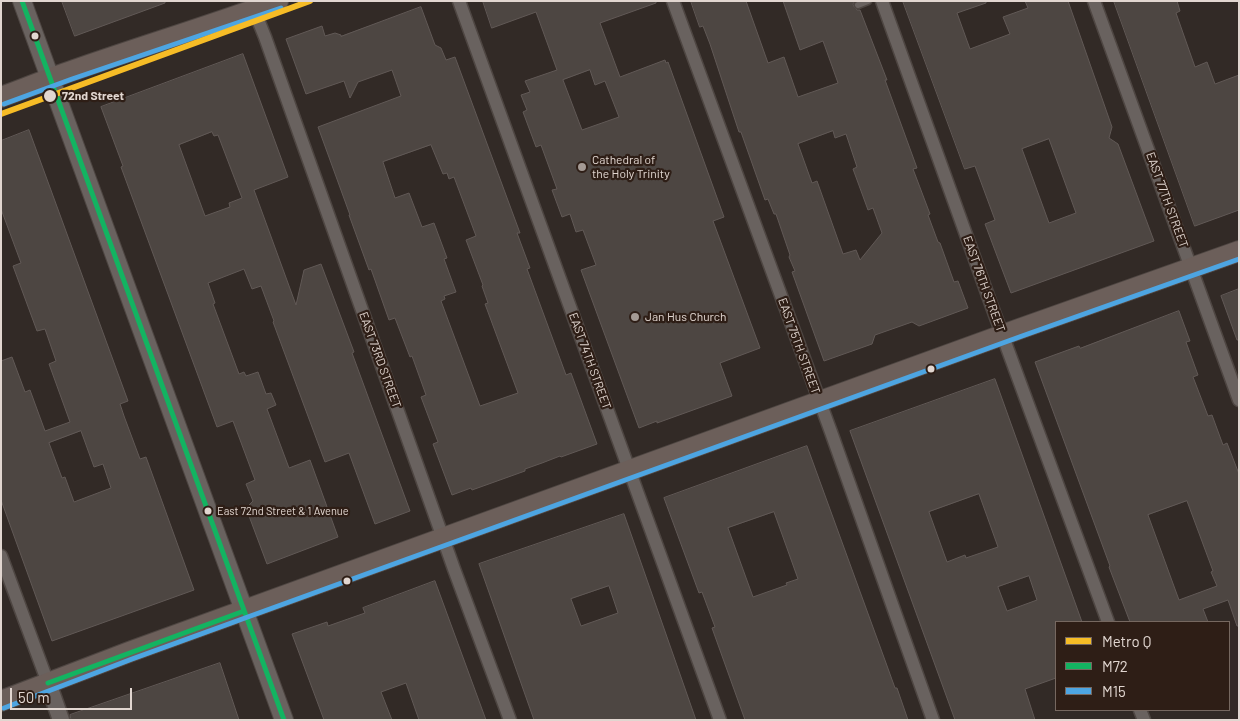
<!DOCTYPE html>
<style>
body{margin:0}
#map{position:relative;width:1240px;height:721px;overflow:hidden;background:#322a26;font-family:Barlow,sans-serif}
canvas{display:block}
.frame{position:absolute;inset:0;border:2px solid #e1d6d0;pointer-events:none}
.legend{position:absolute;left:1055px;top:621px;width:175px;height:90px;box-sizing:border-box;background:#2e1e16;border:1px solid #766860;margin:0;padding:6px 9px;list-style:none;font-size:15px;color:#e1d6d0}
.legend li{display:flex;align-items:center;gap:10px;height:25px}
.legend b{width:25px;border:1px solid #766860}
.scale{position:absolute;left:10px;top:688px;width:122px;height:22px;box-sizing:border-box;border:2px solid #e1d6d0;border-top:0;padding-left:6px;font-size:15px;line-height:18px;white-space:nowrap;color:#e1d6d0;-webkit-text-stroke:4px #2e1e16;paint-order:stroke}
</style>
<div id="map">
<canvas width="1240" height="721"></canvas>
<div class="frame"></div>
<ul class="legend">
<li><b style="height:6px;background:#f6bc26"></b>Metro Q</li>
<li><b style="height:6px;background:#13b361"></b>M72</li>
<li><b style="height:6px;background:#4da5e2"></b>M15</li>
</ul>
<div class="scale">50 m</div>
</div>
<script>
const g = document.querySelector('canvas').getContext('2d');
g.lineJoin = 'round';
function fillPath(path, color) { g.fillStyle = color; g.fill(path, 'evenodd'); }
function strokePath(path, color, width, dash) { g.strokeStyle = color; g.lineWidth = width; g.lineCap = dash ? 'butt' : 'round'; g.setLineDash(dash || []); g.stroke(path); }
function write(font, color, halo, rows, align = 'center') {
  g.font = font + ' Barlow,sans-serif'; g.lineWidth = 4.5; g.setLineDash([]); g.textBaseline = 'middle'; g.strokeStyle = halo; g.fillStyle = color; for (const [text, x, y, turn = 0] of rows) {
    g.save(); g.translate(x, y); g.rotate((+turn || 0) * Math.PI / 180); g.textAlign = isNaN(turn) ? turn : align; if (halo) g.strokeText(text, 0, 0); g.fillText(text, 0, 0); g.restore();
  }
}
const building = new Path2D(`
 M 62,1 L 165,1 L 165,3 L 75,36 Z
 M 483,1 L 656,1 L 656,3 L 600,23 L 620,77 L 665,60 L 666,63 L 668,62 L 724,217 L 713,221 L 760,348 L 720,363 L 732,396 L 657,423 L 657,421 L 639,428 L 581,270 L 596,265 L 583,230 L 576,232 L 570,214 L 562,217 L 552,190 L 557,189 L 541,145 L 536,147 L 523,112 L 527,110 L 521,95 L 530,92 L 525,81 L 557,70 L 536,12 L 492,28 ZM 590,70 L 595,85 L 605,81 L 619,117 L 582,130 L 563,80 Z
 M 691,1 L 746,1 L 768,63 L 784,57 L 798,97 L 838,83 L 823,41 L 800,50 L 783,1 L 855,1 L 853,4 L 854,7 L 857,10 L 860,10 L 887,80 L 885,80 L 917,168 L 913,169 L 930,214 L 928,215 L 938,242 L 940,243 L 954,282 L 958,281 L 968,308 L 919,326 L 912,322 L 875,335 L 872,344 L 824,361 L 792,272 L 795,271 L 789,257 L 790,255 L 776,214 L 774,214 L 768,199 L 765,200 L 741,132 L 739,132 L 710,44 L 703,26 L 700,27 ZM 833,131 L 835,138 L 846,134 L 857,167 L 853,169 L 868,210 L 873,208 L 882,233 L 860,260 L 856,250 L 843,254 L 817,181 L 812,183 L 798,144 Z
 M 903,1 L 986,1 L 986,3 L 957,13 L 970,49 L 1010,34 L 1003,17 L 1028,8 L 1025,1 L 1068,1 L 1112,127 L 1109,138 L 1118,144 L 1154,241 L 1011,293 L 985,224 L 995,220 L 975,166 L 965,169 ZM 1049,139 L 1076,213 L 1049,223 L 1022,149 Z
 M 1114,1 L 1177,1 L 1180,11 L 1176,13 L 1195,67 L 1207,62 L 1215,84 L 1239,75 L 1239,210 L 1195,226 Z
 M 421,7 L 435,45 L 441,48 L 446,60 L 455,57 L 520,233 L 517,233 L 530,268 L 527,269 L 566,375 L 571,373 L 597,444 L 561,457 L 560,456 L 542,463 L 525,469 L 525,471 L 472,490 L 471,488 L 452,495 L 433,444 L 438,442 L 421,397 L 426,395 L 412,356 L 410,357 L 395,318 L 389,320 L 371,269 L 369,270 L 349,215 L 350,215 L 318,127 L 401,96 L 392,70 L 358,82 L 350,98 L 344,81 L 306,94 L 286,39 L 322,26 L 325,36 L 335,33 L 341,35 L 341,36 ZM 431,145 L 443,174 L 447,173 L 449,179 L 454,177 L 476,236 L 466,240 L 483,285 L 482,286 L 488,303 L 485,304 L 518,393 L 480,406 L 441,301 L 445,299 L 444,296 L 456,292 L 444,259 L 447,258 L 434,223 L 422,227 L 409,193 L 395,198 L 383,162 Z
 M 243,54 L 288,177 L 254,190 L 296,305 L 304,270 L 321,264 L 354,352 L 352,353 L 410,511 L 375,524 L 349,453 L 325,462 L 273,322 L 274,321 L 261,286 L 252,289 L 244,269 L 208,283 L 215,303 L 213,304 L 239,374 L 244,372 L 246,376 L 258,372 L 266,394 L 271,393 L 276,405 L 267,409 L 289,468 L 310,460 L 338,537 L 267,564 L 246,508 L 253,501 L 246,484 L 255,480 L 233,421 L 217,427 L 121,167 L 123,166 L 101,107 ZM 212,132 L 214,136 L 218,135 L 242,198 L 229,203 L 230,207 L 205,216 L 179,145 Z
 M 29,130 L 128,401 L 120,404 L 124,416 L 140,459 L 146,457 L 194,590 L 52,641 L 1,500 L 1,361 L 12,357 L 25,392 L 30,390 L 45,431 L 70,422 L 49,364 L 56,361 L 45,329 L 37,331 L 13,266 L 21,263 L 1,209 L 1,141 ZM 81,431 L 94,467 L 103,464 L 111,488 L 74,502 L 65,477 L 62,478 L 49,443 Z
 M 1239,289 L 1239,340 L 1237,340 L 1221,296 Z
 M 1179,311 L 1190,341 L 1186,342 L 1198,375 L 1193,377 L 1208,416 L 1212,415 L 1223,445 L 1227,443 L 1239,474 L 1239,626 L 1237,626 L 1228,600 L 1203,609 L 1208,622 L 1130,622 L 1109,567 L 1110,566 L 1035,362 L 1079,346 L 1080,348 ZM 1187,501 L 1213,571 L 1211,572 L 1217,586 L 1179,600 L 1148,515 Z
 M 995,379 L 1082,622 L 1056,622 L 1056,678 L 1025,689 L 1035,720 L 955,720 L 850,431 ZM 979,494 L 998,547 L 966,558 L 965,555 L 947,562 L 929,512 ZM 1029,576 L 1037,600 L 1007,611 L 998,587 Z
 M 807,446 L 886,663 L 895,688 L 897,688 L 908,720 L 745,720 L 712,628 L 715,627 L 702,592 L 699,593 L 664,498 ZM 774,512 L 798,579 L 786,583 L 787,585 L 753,597 L 728,528 Z
 M 624,514 L 696,720 L 534,720 L 479,564 ZM 609,586 L 618,613 L 581,626 L 571,599 Z
 M 435,581 L 486,720 L 419,720 L 406,683 L 381,692 L 392,720 L 324,720 L 292,634 L 327,622 L 328,626 L 365,613 L 363,608 Z
 M 220,663 L 239,720 L 71,720 L 70,715 Z`);
fillPath(building, '#4d4642');
strokePath(building, '#615956', 1);
const service = new Path2D(`
 M 858,5 L 868,1`);
const minor = new Path2D(`
 M 459,1 L 720,720
 M 673,1 L 831,432 L 933,720
 M 882,1 L 991,304 L 1108,622
 M 1094,1 L 1239,400
 M 252,5 L 265,37 L 454,569 L 510,720
 M 1,556 L 48,683
 M 1140,710 L 1144,720`);
const tertiary = new Path2D(`
 M 48,683 L 61,720`);
const secondary = new Path2D(`
 M 22,1 L 284,720`);
const primary = new Path2D(`
 M 1,97 C 28,87 53,77 80,68 C 146,45 212,25 278,1
 M 1,701 L 129,652 L 344,574 L 1019,329 L 1239,251`);
strokePath(service, '#4e4642', 9);
strokePath(minor, '#4e4642', 15);
strokePath(tertiary, '#4e4642', 19);
strokePath(secondary, '#4e4642', 20);
strokePath(primary, '#4e4642', 22);
strokePath(service, '#69625f', 6);
strokePath(minor, '#69625f', 12);
strokePath(tertiary, '#69625f', 16);
strokePath(secondary, '#69625f', 18);
strokePath(primary, '#6c5f5a', 20);
strokePath(new Path2D(`
 M 22,1 L 284,720
 M 48,683 L 244,611`), '#13b361', 5);
strokePath(new Path2D(`
 M 4,104 L 72,79 L 281,8
 M 4,708 L 132,659 L 1022,336 L 1239,259`), '#4da5e2', 5);
strokePath(new Path2D(`
 M 1,114 L 310,1`), '#f6bc26', 6);
for (const [x, y, r, color] of [
 [35,36,4.5,"#e1d6d0"],
 [50,96,7,"#e1d6d0"],
 [582,167,5,"#a49a94"],
 [635,317,5,"#a49a94"],
 [931,369,4.5,"#e1d6d0"],
 [208,511,4.5,"#e1d6d0"],
 [347,581,4.5,"#e1d6d0"]
]) { const dot = new Path2D(); dot.arc(x, y, r, 0, 2 * Math.PI); g.fillStyle = color; g.fill(dot); strokePath(dot, '#2e1e16', 2); }
write('11px', '#e1d6d0', '#2e1e16', [
 ["East 72nd Street & 1 Avenue",217,511]
], 'left');
write('bold 12px', '#e1d6d0', '#2e1e16', [
 ["72nd Street",62,96]
], 'left');
write('12px', '#e1d6d0', '#2e1e16', [
 ["Cathedral of",592,160],
 ["the Holy Trinity",592,174],
 ["Jan Hus Church",645,317]
], 'left');
write('12px', '#e1d6d0', '#2e1e16', [
 ["EAST 77TH STREET",1167,200,70],
 ["EAST 76TH STREET",984,284,70],
 ["EAST 75TH STREET",799,346,70],
 ["EAST 73RD STREET",380,360,70],
 ["EAST 74TH STREET",590,361,70]
]);
</script>
